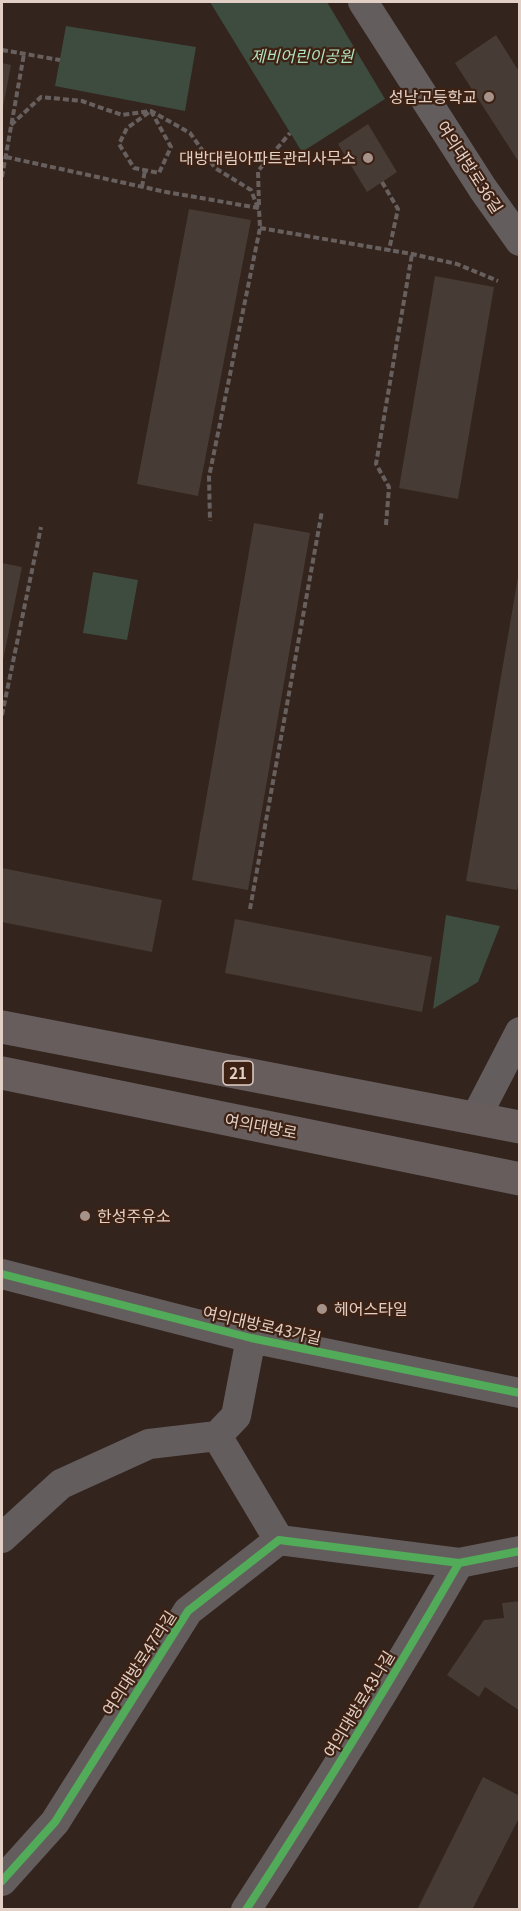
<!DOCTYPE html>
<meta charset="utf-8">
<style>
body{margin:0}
#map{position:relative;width:521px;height:1911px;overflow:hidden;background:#33241d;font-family:Georgia,serif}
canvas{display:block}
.frame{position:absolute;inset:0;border:3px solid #e2cfc6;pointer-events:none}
</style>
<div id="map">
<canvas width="521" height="1911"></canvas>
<div class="frame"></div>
</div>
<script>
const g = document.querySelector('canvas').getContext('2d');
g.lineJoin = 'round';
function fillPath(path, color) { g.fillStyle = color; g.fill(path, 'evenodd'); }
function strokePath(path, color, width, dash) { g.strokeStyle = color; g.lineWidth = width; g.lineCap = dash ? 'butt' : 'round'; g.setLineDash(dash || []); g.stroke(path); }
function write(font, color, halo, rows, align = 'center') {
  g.font = font + ' Georgia,"Noto Sans KR",serif'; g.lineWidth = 4.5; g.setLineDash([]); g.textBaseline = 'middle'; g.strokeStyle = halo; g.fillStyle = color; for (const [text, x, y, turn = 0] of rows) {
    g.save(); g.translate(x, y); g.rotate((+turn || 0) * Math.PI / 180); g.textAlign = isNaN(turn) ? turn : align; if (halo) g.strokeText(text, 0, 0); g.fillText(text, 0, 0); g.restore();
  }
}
fillPath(new Path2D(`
 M 210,2 L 327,2 L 385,99 L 302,152 Z
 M 66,26 L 196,47 L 185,111 L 55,86 Z
 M 93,572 L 138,580 L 127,640 L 83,633 Z
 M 446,915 L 500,926 L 478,982 L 433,1009 Z`), '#3d4c3f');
fillPath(new Path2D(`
 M 496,35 L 520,73 L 520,164 L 455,63 Z
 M 2,63 L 11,65 L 3,107 L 2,106 Z
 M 368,124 L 397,172 L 367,192 L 338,144 Z
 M 189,209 L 251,220 L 198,496 L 137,484 Z
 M 435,276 L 494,287 L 458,499 L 399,488 Z
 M 254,523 L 310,533 L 248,890 L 192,880 Z
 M 2,563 L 22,567 L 3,660 L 2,660 Z
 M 518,577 L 520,877 L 517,890 L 466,881 Z
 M 2,868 L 162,900 L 152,952 L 2,922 Z
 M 235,919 L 432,957 L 422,1012 L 225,973 Z
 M 520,1601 L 520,1711 L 485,1687 L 479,1697 L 447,1675 L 484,1620 L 504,1618 L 502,1603 Z
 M 483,1777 L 520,1796 L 520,1816 L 472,1910 L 417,1910 Z`), '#473b35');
strokePath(new Path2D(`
 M 2,50 L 60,60
 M 151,111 L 171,147 L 159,173 L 134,168 L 119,144 L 127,128 Z
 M 11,125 L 41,97 L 82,101 L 122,115 L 151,111 L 190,133 L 215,168 L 251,190 L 258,208
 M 6,157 L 166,192 L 259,208 L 260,228 L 209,477 L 210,521
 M 2,177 L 24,54
 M 382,182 L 398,209 L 389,250
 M 142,187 L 145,170
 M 259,205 L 258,171 L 290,133
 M 260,228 L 412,254 L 457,264 L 498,281
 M 386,525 L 389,487 L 376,464 L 412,254
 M 2,715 L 41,527
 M 250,909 L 322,511`), '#68605e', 4, [6, 3]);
strokePath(new Path2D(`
 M 363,2 L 483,189 L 520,241
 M 475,1119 L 520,1032
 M 2,1274 L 251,1338 L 520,1393
 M 217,1436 L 279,1540
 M 2,1538 L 61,1484 L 149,1444 L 217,1436 L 236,1416 L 251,1338
 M 2,1881 L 55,1822 L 188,1611 L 279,1540 L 459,1563
 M 246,1910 C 320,1796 391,1681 459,1563 L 520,1551`), '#645d5e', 30);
strokePath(new Path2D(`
 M 2,1027 L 520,1127
 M 2,1073 L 520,1179`), '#665d5c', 33);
strokePath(new Path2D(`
 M 2,1274 L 251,1338 L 520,1393
 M 2,1881 L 55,1822 L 188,1611 L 279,1540 L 459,1563
 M 246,1910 C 320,1796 391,1681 459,1563 L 520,1551`), '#51ab58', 8);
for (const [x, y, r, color] of [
 [489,97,6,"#a5938b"],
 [368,158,6,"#a5938b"],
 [85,1216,6,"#a5938b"],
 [322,1309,6,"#a5938b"]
]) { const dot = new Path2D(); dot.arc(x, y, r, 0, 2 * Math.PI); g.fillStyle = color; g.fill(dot); strokePath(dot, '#3d2113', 2); }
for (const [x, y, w] of [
 [238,1073,30]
]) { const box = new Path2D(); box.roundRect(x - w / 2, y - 12, w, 24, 4.5); g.fillStyle = '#3d2113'; g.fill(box); strokePath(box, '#e2cfc6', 1.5); }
write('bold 15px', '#e2cfc6', null, [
 ["21",238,1073]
]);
write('italic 16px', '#b0e2bf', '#3d2113', [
 ["제비어린이공원",302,56]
]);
write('16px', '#e2cfc6', '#3d2113', [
 ["성남고등학교",477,97],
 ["대방대림아파트관리사무소",356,158],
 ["한성주유소",97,1216,"left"],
 ["헤어스타일",334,1309,"left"]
], 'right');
write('16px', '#e2cfc6', '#3d2113', [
 ["여의대방로36길",470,167,57],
 ["여의대방로",261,1126,11],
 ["여의대방로43가길",262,1325,13],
 ["여의대방로47라길",139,1663,-57],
 ["여의대방로43나길",359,1704,-59]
]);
</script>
